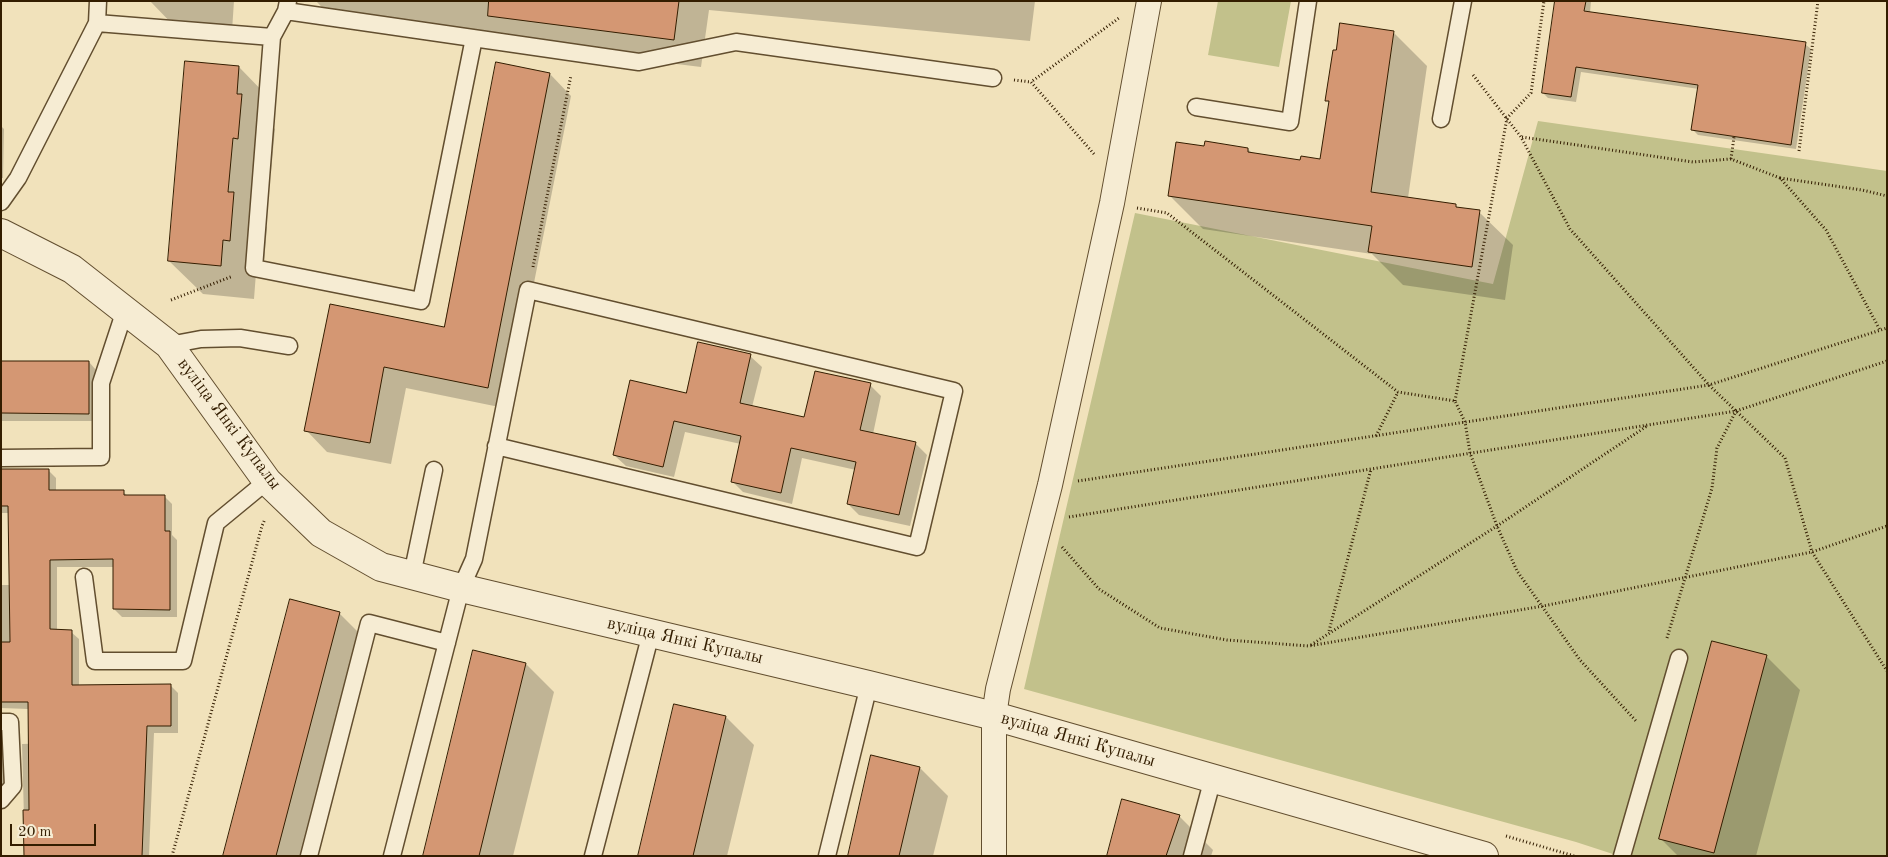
<!DOCTYPE html>
<meta charset="utf-8">
<style>
body{margin:0}
#map{position:relative;width:1888px;height:857px;overflow:hidden;background:#f1e2bb;font-family:"Old Standard TT",serif}
canvas{display:block}
.frame{position:absolute;inset:0;border:2px solid #331d00;pointer-events:none}
.scale{position:absolute;left:10px;top:824px;width:86px;height:22px;box-sizing:border-box;border:2px solid #331d00;border-top:0;padding-left:6px;font-size:15px;line-height:18px;white-space:nowrap;color:#331d00;-webkit-text-stroke:4px #f6ecd3;paint-order:stroke}
</style>
<div id="map">
<canvas width="1888" height="857"></canvas>
<div class="frame"></div>
<div class="scale">20 m</div>
</div>
<script>
const g = document.querySelector('canvas').getContext('2d');
g.lineJoin = 'round';
function fillPath(path, color) { g.fillStyle = color; g.fill(path, 'evenodd'); }
function strokePath(path, color, width, dash) { g.strokeStyle = color; g.lineWidth = width; g.lineCap = dash ? 'butt' : 'round'; g.setLineDash(dash || []); g.stroke(path); }
function write(font, color, halo, rows, align = 'center') {
  g.font = font + ' "Old Standard TT",serif'; g.lineWidth = 4; g.setLineDash([]); g.textBaseline = 'middle'; g.strokeStyle = halo; g.fillStyle = color; for (const [text, x, y, turn = 0] of rows) {
    g.save(); g.translate(x, y); g.rotate((+turn || 0) * Math.PI / 180); g.textAlign = isNaN(turn) ? turn : align; if (halo) g.strokeText(text, 0, 0); g.fillText(text, 0, 0); g.restore();
  }
}
fillPath(new Path2D(`
 M 1218,1 L 1291,1 L 1279,67 L 1208,55 Z
 M 1538,121 L 1887,171 L 1887,856 L 1619,856 L 1576,842 L 1024,689 L 1135,213 L 1493,284 Z`), '#c2c18b');
fillPath(new Path2D(`
 M 150,1 L 234,1 L 232,31 L 176,28 Z
 M 316,1 L 1035,1 L 1030,41 L 709,10 L 701,67 L 336,22 Z
 M 1556,1 L 1591,1 L 1590,13 L 1805,44 L 1811,49 L 1796,149 L 1698,135 L 1693,130 L 1699,89 L 1581,72 L 1576,102 L 1548,98 L 1543,93 Z
 M 1394,33 L 1427,66 L 1408,198 L 1455,205 L 1459,209 L 1479,212 L 1513,245 L 1505,300 L 1403,285 L 1372,254 L 1203,229 L 1170,196 L 1205,147 L 1248,149 L 1253,154 L 1301,161 L 1321,160 L 1330,104 L 1327,100 Z
 M 497,64 L 550,74 L 571,96 L 509,409 L 406,388 L 391,464 L 327,452 L 306,430 L 331,306 L 445,328 Z
 M 239,67 L 272,101 L 270,124 L 275,129 L 271,172 L 266,171 L 261,221 L 267,227 L 263,274 L 256,273 L 254,299 L 203,294 L 169,261 Z
 M 1,126 L 4,129 L 3,178 L 1,178 Z
 M 750,356 L 762,367 L 752,407 L 805,419 L 870,385 L 881,396 L 873,434 L 916,444 L 927,455 L 910,526 L 859,515 L 848,504 L 856,470 L 802,458 L 792,504 L 743,492 L 732,481 L 741,444 L 685,432 L 674,477 L 626,466 L 614,455 L 687,394 Z
 M 1,362 L 89,362 L 96,370 L 96,421 L 1,421 Z
 M 1,470 L 48,470 L 56,478 L 56,491 L 123,492 L 128,496 L 164,496 L 172,504 L 172,535 L 177,540 L 177,617 L 122,617 L 114,609 L 114,567 L 57,567 L 57,631 L 71,632 L 79,639 L 79,686 L 170,685 L 178,693 L 178,733 L 154,733 L 149,856 L 25,856 L 22,744 L 54,743 L 54,710 L 1,708 L 1,585 L 10,585 L 9,513 L 1,513 Z
 M 339,613 L 367,641 L 311,856 L 224,856 Z
 M 1713,642 L 1767,657 L 1800,690 L 1756,856 L 1678,856 L 1660,838 Z
 M 474,652 L 526,664 L 554,692 L 513,856 L 424,856 Z
 M 675,705 L 726,717 L 754,745 L 727,856 L 639,856 Z
 M 1,744 L 8,751 L 10,790 L 1,790 Z
 M 920,768 L 948,796 L 933,856 L 849,856 Z
 M 1179,816 L 1213,850 L 1211,856 L 1108,856 Z`), '#0003');
const building = new Path2D(`
 M 489,1 L 679,1 L 674,40 L 488,16 Z
 M 1555,1 L 1586,1 L 1584,11 L 1806,42 L 1791,145 L 1691,130 L 1698,85 L 1576,67 L 1571,97 L 1542,93 Z
 M 1340,23 L 1394,31 L 1371,192 L 1456,204 L 1456,207 L 1480,210 L 1472,267 L 1368,252 L 1372,226 L 1168,196 L 1176,142 L 1204,146 L 1205,141 L 1248,148 L 1248,152 L 1300,160 L 1301,156 L 1320,159 L 1329,101 L 1325,101 L 1333,50 L 1336,50 Z
 M 185,61 L 239,66 L 237,94 L 242,94 L 238,139 L 233,138 L 228,192 L 234,192 L 230,241 L 223,240 L 221,266 L 168,261 Z
 M 496,62 L 550,73 L 488,388 L 384,367 L 370,443 L 304,431 L 330,304 L 444,327 Z
 M 698,342 L 751,354 L 740,403 L 804,417 L 815,371 L 871,383 L 860,430 L 916,442 L 899,515 L 847,504 L 856,462 L 791,448 L 781,493 L 731,482 L 741,436 L 674,421 L 663,467 L 613,455 L 630,380 L 686,393 Z
 M 1,361 L 89,361 L 89,414 L 1,413 Z
 M 1,469 L 49,469 L 49,490 L 124,490 L 124,495 L 165,495 L 165,531 L 170,531 L 170,610 L 113,609 L 113,559 L 50,560 L 50,629 L 72,630 L 72,685 L 171,684 L 171,726 L 147,726 L 142,856 L 24,856 L 23,810 L 29,810 L 28,702 L 1,702 L 1,642 L 10,642 L 8,506 L 1,506 Z
 M 290,599 L 340,612 L 276,856 L 223,856 Z
 M 1712,641 L 1767,655 L 1714,853 L 1659,839 Z
 M 473,650 L 526,663 L 479,856 L 423,856 Z
 M 674,704 L 726,716 L 693,856 L 638,856 Z
 M 871,755 L 920,767 L 899,856 L 848,856 Z
 M 1122,799 L 1180,815 L 1166,856 L 1107,856 Z`);
fillPath(building, '#d49773');
strokePath(building, '#331d00', 1);
const service = new Path2D(`
 M 286,11 L 639,62 L 736,42 L 993,78
 M 97,23 L 98,1
 M 272,37 L 286,11 L 288,1
 M 1196,107 L 1290,122 L 1308,1
 M 1441,119 L 1463,1
 M 1,202 L 18,178 L 97,23 L 272,37 L 254,268 L 421,301 L 474,38
 M 169,345 L 201,339 L 240,338 L 289,346
 M 1,458 L 101,457 L 101,383 L 125,310
 M 412,575 L 434,470
 M 84,577 L 95,661 L 183,661 L 216,523 L 267,481
 M 1,722 L 10,722 L 13,786 L 1,800
 M 309,856 L 369,623 L 447,643
 M 392,856 L 461,588 L 474,559 L 528,290 L 954,391 L 917,547 L 496,446
 M 593,856 L 651,633
 M 827,856 L 869,685
 M 1192,856 L 1213,778
 M 1622,856 L 1679,658`);
const pedestrian = new Path2D(`
 M 994,856 L 994,716 L 998,689 L 1050,485 L 1112,203 L 1149,1`);
const minor = new Path2D(`
 M 1,233 L 72,269 L 169,345 L 267,481 L 321,533 L 381,567 L 461,588 L 869,685 L 994,716 L 1484,856`);
strokePath(service, '#624e2f', 19);
strokePath(pedestrian, '#624e2f', 26);
strokePath(minor, '#624e2f', 30);
strokePath(new Path2D(`
 M 1473,75 L 1521,137 L 1570,229 L 1709,385 L 1785,458 L 1812,552 L 1887,671
 M 1014,80 L 1031,82
 M 1522,137 L 1693,162 L 1731,159 L 1780,178 L 1826,230 L 1880,330
 M 1799,151 L 1818,1
 M 1094,154 L 1031,82 L 1119,18
 M 1731,159 L 1734,137
 M 1780,178 L 1862,190 L 1887,196
 M 1137,208 L 1167,213 L 1398,392 L 1455,401 L 1465,422 L 1470,453 L 1497,526 L 1517,571 L 1580,660 L 1636,721
 M 533,267 L 571,75
 M 171,300 L 233,276
 M 1455,401 L 1507,118 L 1531,93 L 1544,1
 M 1376,436 L 1398,392
 M 1078,481 L 1709,385 L 1887,328
 M 1069,517 L 1736,411 L 1887,361
 M 1062,547 L 1099,589 L 1160,628 L 1227,640 L 1309,646 L 1543,606 L 1812,552 L 1887,526
 M 1329,631 L 1371,469
 M 1667,638 L 1712,488 L 1717,448 L 1736,411
 M 1311,645 L 1497,526 L 1647,426
 M 1506,836 L 1574,856
 M 172,856 L 262,526 L 265,519`), '#331d00', 3, [1, 2.5]);
strokePath(service, '#f6ecd3', 16);
strokePath(pedestrian, '#f6ecd3', 24);
strokePath(minor, '#f6ecd3', 28);
write('18px', '#331d00', '#f6ecd3', [
 ["вуліца Янкі Купалы",229,424,53],
 ["вуліца Янкі Купалы",685,641,13],
 ["вуліца Янкі Купалы",1078,740,16]
]);
</script>
